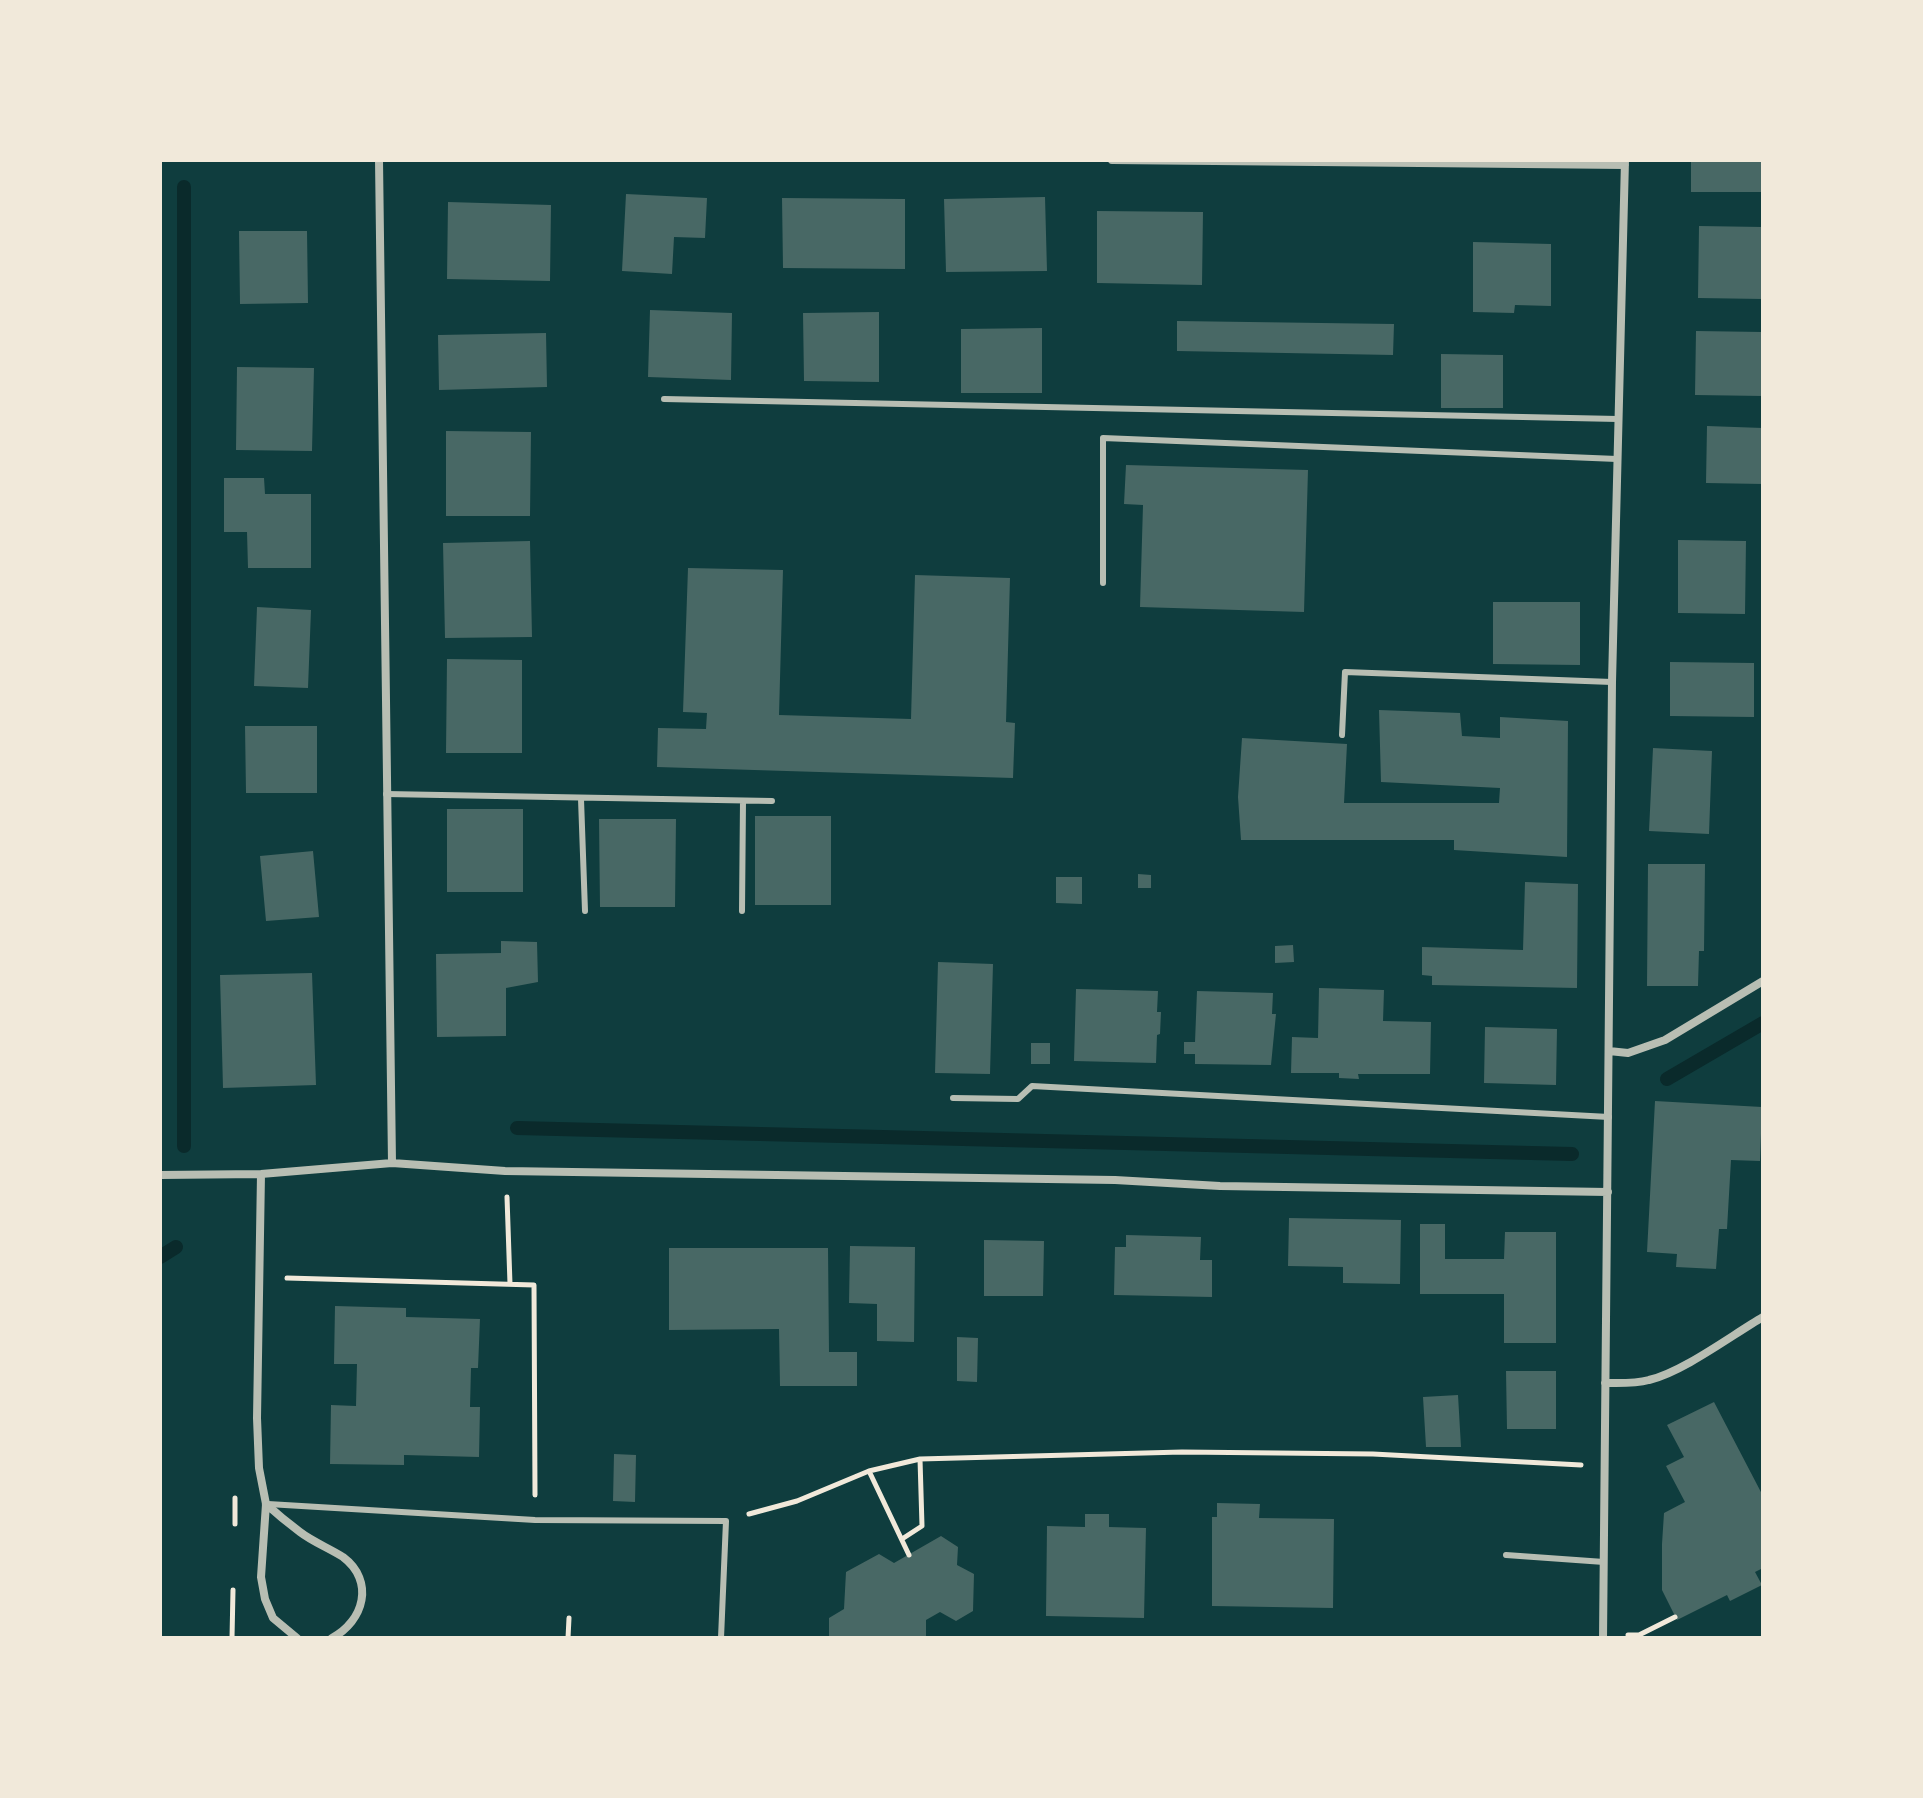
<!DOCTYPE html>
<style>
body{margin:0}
#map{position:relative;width:1923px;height:1798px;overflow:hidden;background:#0f3d3e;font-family:"Source Sans 3",sans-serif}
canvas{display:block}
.frame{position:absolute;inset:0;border:162px solid #f1e9da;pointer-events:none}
</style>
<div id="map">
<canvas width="1923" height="1798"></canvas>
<div class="frame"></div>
</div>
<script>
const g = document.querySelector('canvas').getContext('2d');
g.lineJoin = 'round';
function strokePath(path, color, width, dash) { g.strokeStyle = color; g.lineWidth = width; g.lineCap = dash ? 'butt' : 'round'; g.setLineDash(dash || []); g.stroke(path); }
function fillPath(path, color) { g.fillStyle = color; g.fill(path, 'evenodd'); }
strokePath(new Path2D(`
 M 1667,1079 L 1763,1023
 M 517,1128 L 1572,1154
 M 184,1146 L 184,187
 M 160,1257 L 176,1247`), '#0a2a2b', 14);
fillPath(new Path2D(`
 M 1691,160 L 1763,160 L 1763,192 L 1691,192 Z
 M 626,194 L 707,198 L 705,238 L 674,237 L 672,274 L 622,271 Z
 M 1045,197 L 1047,271 L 946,272 L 944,199 Z
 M 782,198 L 905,199 L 905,269 L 783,268 Z
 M 448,202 L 551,205 L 550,281 L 447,279 Z
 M 1097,211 L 1203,212 L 1202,285 L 1097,283 Z
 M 1699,226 L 1763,227 L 1763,299 L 1698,298 Z
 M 239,231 L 307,231 L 308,303 L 240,304 Z
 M 1473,242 L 1551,244 L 1551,306 L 1515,305 L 1514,313 L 1473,312 Z
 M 650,310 L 732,313 L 731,380 L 648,377 Z
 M 879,312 L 879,382 L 804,381 L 803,313 Z
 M 1177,321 L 1394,324 L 1393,355 L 1177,351 Z
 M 1042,328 L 1042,393 L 961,393 L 961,329 Z
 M 1696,331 L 1763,332 L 1763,396 L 1695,395 Z
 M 546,333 L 547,387 L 439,390 L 438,335 Z
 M 1441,354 L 1503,355 L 1503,408 L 1441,408 Z
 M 237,367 L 314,368 L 312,451 L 236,450 Z
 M 1707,426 L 1763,428 L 1763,484 L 1706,483 Z
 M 446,431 L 531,432 L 530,516 L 446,516 Z
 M 1126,465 L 1308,470 L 1304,612 L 1140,607 L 1143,505 L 1124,504 Z
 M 224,478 L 264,478 L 265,494 L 311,494 L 311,568 L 248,568 L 247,532 L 224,532 Z
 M 1678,540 L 1746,541 L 1745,614 L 1678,613 Z
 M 530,541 L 532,637 L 445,638 L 443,543 Z
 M 688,568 L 783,570 L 779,715 L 911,719 L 915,575 L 1010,578 L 1006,722 L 1015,723 L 1013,778 L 657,767 L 658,728 L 706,729 L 707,713 L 683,712 Z
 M 1493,602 L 1580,602 L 1580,665 L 1493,664 Z
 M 257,607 L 311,610 L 308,688 L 254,686 Z
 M 447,659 L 522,660 L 522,753 L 446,753 Z
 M 1670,662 L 1754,663 L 1754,717 L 1670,716 Z
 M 1379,710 L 1460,713 L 1462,736 L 1500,738 L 1500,717 L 1568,721 L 1567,857 L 1454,850 L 1454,840 L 1241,840 L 1238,797 L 1242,738 L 1347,744 L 1344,803 L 1499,803 L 1500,788 L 1381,782 Z
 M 245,726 L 317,726 L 317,793 L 246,793 Z
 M 1653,748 L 1712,751 L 1709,834 L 1649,831 Z
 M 447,809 L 523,809 L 523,892 L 447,892 Z
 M 755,816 L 831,816 L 831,905 L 755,905 Z
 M 599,819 L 676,819 L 675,907 L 600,907 Z
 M 313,851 L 319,917 L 266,921 L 260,856 Z
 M 1648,864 L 1705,864 L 1704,951 L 1699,951 L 1698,986 L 1647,986 Z
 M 1138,874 L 1151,875 L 1151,888 L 1138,888 Z
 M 1056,877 L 1082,877 L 1082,904 L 1056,903 Z
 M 1525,882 L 1578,884 L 1577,988 L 1432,985 L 1432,976 L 1422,975 L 1422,947 L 1523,950 Z
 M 501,941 L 537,942 L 538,982 L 506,988 L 506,1036 L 437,1037 L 436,954 L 501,953 Z
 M 1293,945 L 1294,962 L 1275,963 L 1275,946 Z
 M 938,962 L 993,964 L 990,1074 L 935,1073 Z
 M 312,973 L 316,1085 L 223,1088 L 220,975 Z
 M 1319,988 L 1384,990 L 1383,1021 L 1431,1022 L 1430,1074 L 1358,1074 L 1359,1079 L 1339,1078 L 1339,1073 L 1291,1073 L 1292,1037 L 1318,1038 Z
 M 1076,989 L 1158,991 L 1157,1012 L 1161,1012 L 1160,1034 L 1157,1035 L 1156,1063 L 1074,1061 Z
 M 1197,991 L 1273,993 L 1272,1014 L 1276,1014 L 1271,1065 L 1195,1064 L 1195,1054 L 1184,1054 L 1184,1042 L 1195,1042 Z
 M 1485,1027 L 1557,1029 L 1556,1085 L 1484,1083 Z
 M 1031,1043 L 1050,1043 L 1050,1064 L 1031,1064 Z
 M 1655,1101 L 1762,1107 L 1760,1161 L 1731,1160 L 1727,1229 L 1719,1229 L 1716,1269 L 1676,1267 L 1677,1254 L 1647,1252 Z
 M 1289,1218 L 1401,1220 L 1400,1284 L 1343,1283 L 1343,1267 L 1288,1266 Z
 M 1420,1224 L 1445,1224 L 1445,1259 L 1504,1259 L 1505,1232 L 1556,1232 L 1556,1343 L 1504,1343 L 1504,1294 L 1420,1294 Z
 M 1126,1235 L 1201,1237 L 1200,1260 L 1212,1260 L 1212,1297 L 1114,1295 L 1115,1247 L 1126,1247 Z
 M 984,1240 L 1044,1241 L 1043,1296 L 984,1296 Z
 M 850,1246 L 915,1247 L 914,1342 L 877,1341 L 877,1304 L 849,1303 Z
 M 669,1248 L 828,1248 L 829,1352 L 857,1352 L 857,1386 L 780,1386 L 779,1329 L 669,1330 Z
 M 335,1306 L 406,1308 L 406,1317 L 480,1319 L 478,1368 L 471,1368 L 470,1407 L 480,1407 L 479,1457 L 404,1455 L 404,1465 L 330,1464 L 331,1405 L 356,1406 L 357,1364 L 334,1364 Z
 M 957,1337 L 978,1338 L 977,1382 L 957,1381 Z
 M 1506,1371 L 1556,1371 L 1556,1429 L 1507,1429 Z
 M 1458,1395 L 1461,1447 L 1426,1447 L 1423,1397 Z
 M 1714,1402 L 1763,1496 L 1763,1568 L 1755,1572 L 1762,1585 L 1730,1601 L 1727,1595 L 1677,1620 L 1662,1590 L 1662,1544 L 1664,1513 L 1685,1502 L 1666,1466 L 1684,1457 L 1667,1425 Z
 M 614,1454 L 636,1455 L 635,1502 L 613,1501 Z
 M 1217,1503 L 1260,1504 L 1259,1518 L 1334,1519 L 1333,1608 L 1212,1606 L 1212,1517 L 1217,1517 Z
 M 1085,1514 L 1109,1514 L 1109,1527 L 1146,1528 L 1144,1618 L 1046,1616 L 1047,1526 L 1085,1527 Z
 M 941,1536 L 958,1547 L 957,1565 L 974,1574 L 973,1611 L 956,1621 L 940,1612 L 926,1620 L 926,1638 L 829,1637 L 829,1618 L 844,1609 L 846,1572 L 879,1554 L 894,1563 Z`), '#486865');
strokePath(new Path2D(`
 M 507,1197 L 510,1284
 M 287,1278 L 534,1285 L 535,1495
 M 869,1471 L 909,1555
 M 749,1514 L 797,1501 L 869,1471 L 920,1459 L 1182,1452 L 1373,1454 L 1581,1465
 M 235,1524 L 235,1498
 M 902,1539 L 922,1526 L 920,1459
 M 1628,1635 L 1639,1635 L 1675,1617
 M 232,1638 L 233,1590
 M 568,1638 L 569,1618`), '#f1e9da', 5);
strokePath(new Path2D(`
 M 664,399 L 1618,419
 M 1103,583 L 1103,438 L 1617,459
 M 1342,735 L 1345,672 L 1612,682
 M 386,794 L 772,801
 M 581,799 L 585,911
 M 742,911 L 743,801
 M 953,1098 L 1018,1099 L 1032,1086 L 1609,1117
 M 268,1504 L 535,1520 L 726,1521 L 721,1638
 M 1506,1555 L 1604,1562`), '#b8beb3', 6);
strokePath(new Path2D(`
 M 379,160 L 392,1163
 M 1112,160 L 1625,165
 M 1609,1051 L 1628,1053 L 1665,1040 L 1763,981
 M 261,1174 L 257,1418 L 259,1468 L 266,1504 L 261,1577 L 265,1599 L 273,1618 L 297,1638
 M 160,1175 L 261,1174 L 392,1163 L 505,1171 L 1115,1180 L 1220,1186 L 1608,1192
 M 1605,1383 C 1620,1383 1634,1384 1649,1380 C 1683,1372 1732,1335 1763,1317
 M 266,1504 C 277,1514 288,1523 300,1532 C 313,1542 329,1548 343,1557 C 375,1581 364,1621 332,1638
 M 1603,1638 L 1612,682 L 1625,160`), '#b8beb3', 8);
</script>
